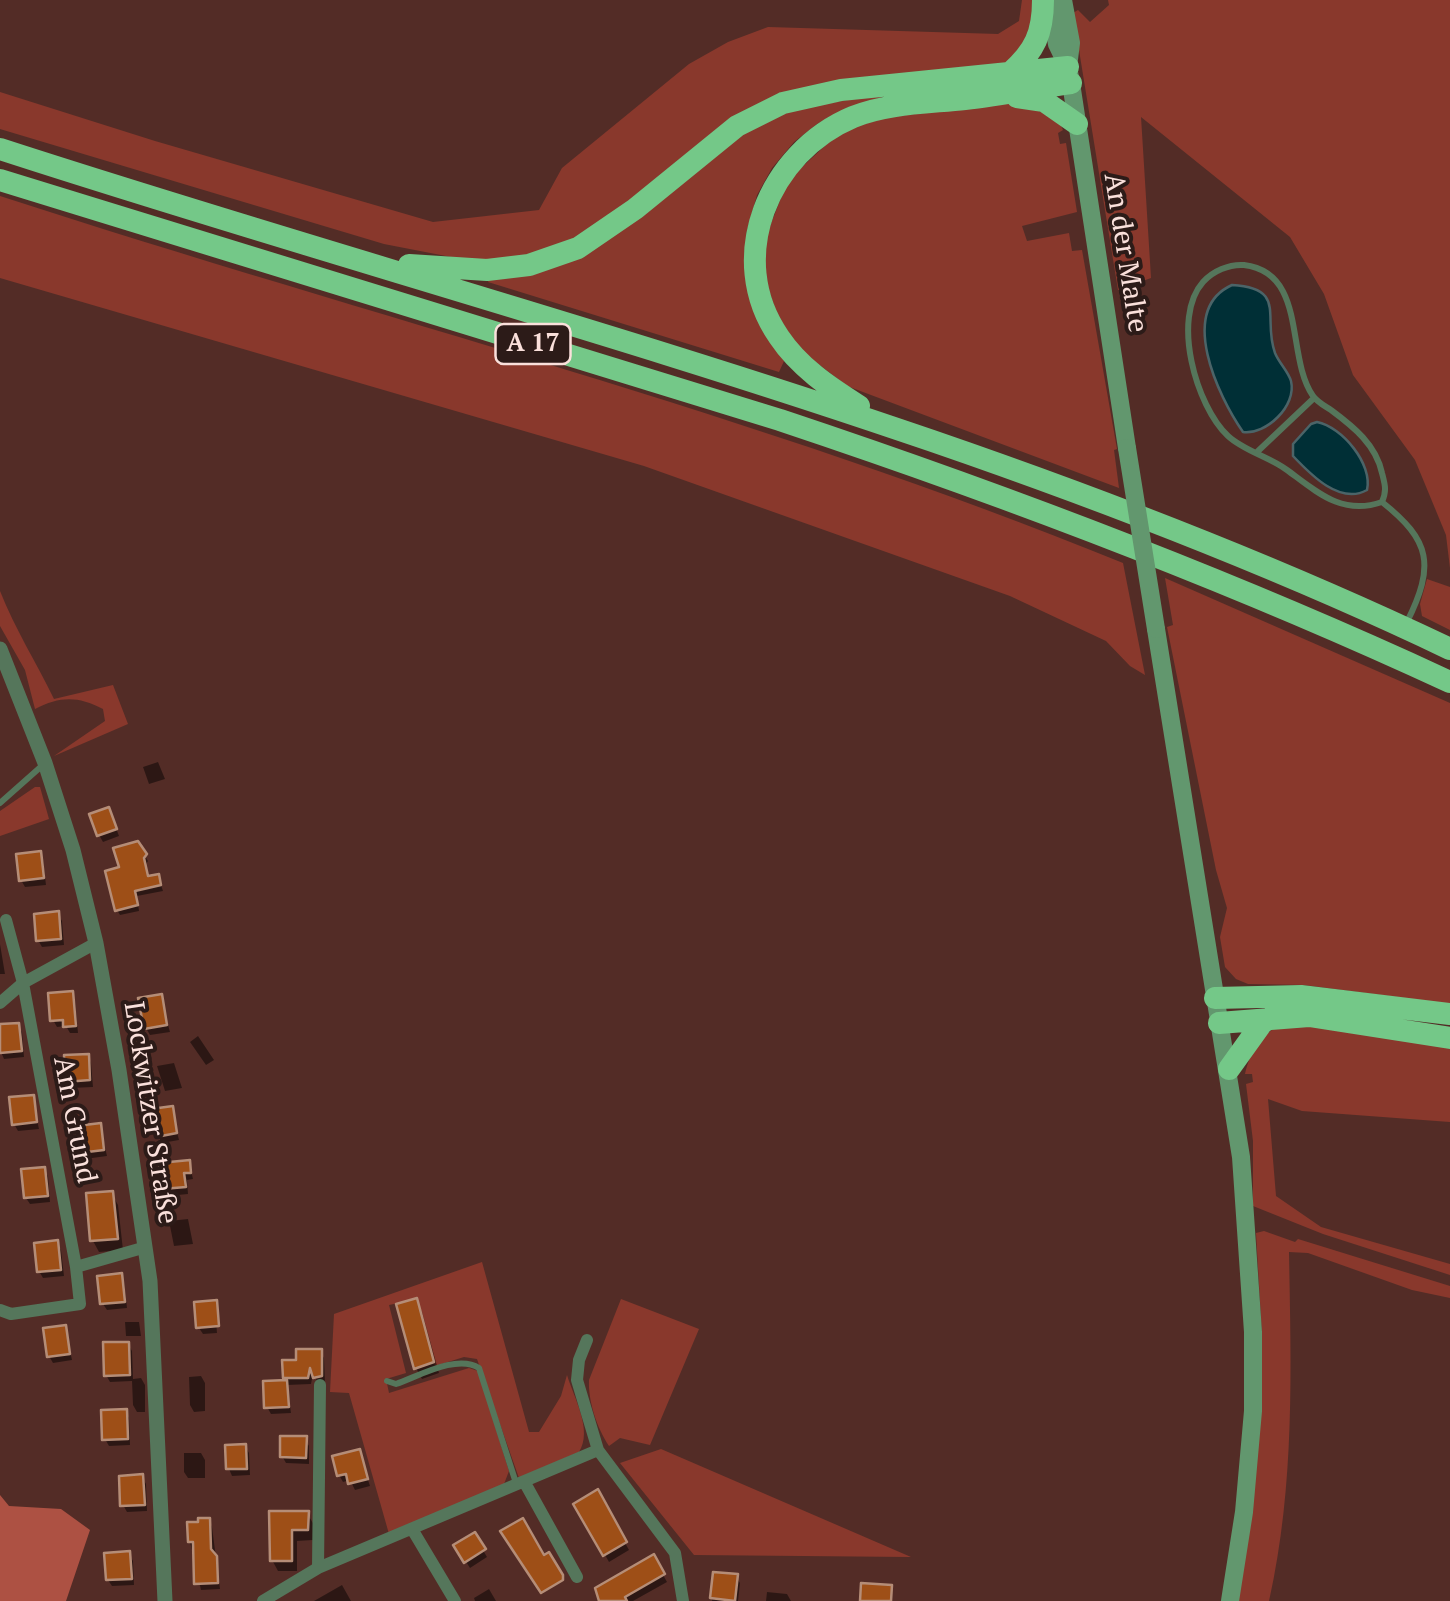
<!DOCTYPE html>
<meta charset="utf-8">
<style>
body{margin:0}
canvas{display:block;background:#532c26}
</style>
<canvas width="1450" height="1601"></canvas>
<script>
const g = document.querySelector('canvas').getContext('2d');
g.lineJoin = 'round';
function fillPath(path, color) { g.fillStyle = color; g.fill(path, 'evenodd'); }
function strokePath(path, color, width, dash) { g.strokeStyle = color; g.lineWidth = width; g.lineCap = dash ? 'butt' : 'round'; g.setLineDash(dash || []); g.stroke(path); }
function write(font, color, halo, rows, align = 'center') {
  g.font = font + ' "PT Serif",serif'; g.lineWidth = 8; g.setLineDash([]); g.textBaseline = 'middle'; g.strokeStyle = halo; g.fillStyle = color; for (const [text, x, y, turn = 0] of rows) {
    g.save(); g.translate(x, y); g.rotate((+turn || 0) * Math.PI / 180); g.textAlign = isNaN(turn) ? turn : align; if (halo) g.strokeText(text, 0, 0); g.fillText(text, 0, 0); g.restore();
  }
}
fillPath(new Path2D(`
 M 1022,0 L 1037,0 L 1036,28 L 1006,64 L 803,91 L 617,215 L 554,249 L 487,264 L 384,244 L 0,129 L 0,92 L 155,141 L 433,222 L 539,210 L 562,168 L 689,64 L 728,42 L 768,27 L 998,34 L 1019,21 Z
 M 1108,0 L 1450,0 L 1450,568 L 1446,535 L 1415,460 L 1353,375 L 1324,294 L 1290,237 L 1141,117 L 1151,278 L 1118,290 L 1073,13 L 1078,10 L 1090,22 L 1109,5 Z
 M 899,91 L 835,114 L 817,124 L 794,142 L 772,168 L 757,195 L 746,234 L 784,361 L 779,372 L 488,282 L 490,278 L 533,271 L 720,147 L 785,111 Z
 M 1014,103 L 1057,117 L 1063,130 L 1058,133 L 1060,144 L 1066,143 L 1077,212 L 1022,226 L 1027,241 L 1069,233 L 1072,251 L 1082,250 L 1117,449 L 1114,450 L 1119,488 L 847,386 L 799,349 L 777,314 L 765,279 L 765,239 L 788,180 L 841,131 L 888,117 Z
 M 0,196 C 374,318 759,414 1123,563 L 1145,675 L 1130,666 L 1106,641 L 1010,596 L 644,466 L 0,278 Z
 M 1165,578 L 1450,703 L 1450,1004 L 1304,985 L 1248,984 L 1236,979 L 1225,967 L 1220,937 L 1227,908 L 1216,870 L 1167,627 L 1173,625 Z
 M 1427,579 L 1450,587 L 1450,630 L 1422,616 L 1420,604 Z
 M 0,591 C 15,629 36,662 54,699 L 113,685 L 128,724 L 54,756 L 105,721 L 103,709 C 78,696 60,696 35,709 L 25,670 L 0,626 Z
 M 35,787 L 40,787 L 49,819 L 0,836 L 0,811 Z
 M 1288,1022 L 1450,1045 L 1450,1122 L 1302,1111 L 1268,1099 L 1276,1196 L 1321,1227 L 1450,1264 L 1450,1275 L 1323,1234 L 1253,1206 L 1253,1141 L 1246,1084 L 1253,1082 L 1252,1074 L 1245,1074 C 1251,1048 1263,1031 1288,1022 Z
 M 1264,1231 L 1295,1242 L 1298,1239 L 1450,1286 L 1450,1298 L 1412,1290 L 1308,1253 L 1289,1252 C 1291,1371 1295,1483 1269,1601 L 1238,1601 L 1259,1414 L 1262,1336 L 1256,1233 Z
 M 482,1262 L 529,1432 L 539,1432 L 561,1396 L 567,1375 C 574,1398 593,1430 579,1452 L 519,1478 L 477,1359 L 464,1357 L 435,1366 L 417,1299 L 389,1305 L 406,1373 L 386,1379 L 389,1393 L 469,1368 L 478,1371 L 509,1471 L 504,1484 L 389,1534 L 349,1393 L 330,1392 L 334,1314 Z
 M 621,1299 L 699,1329 L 650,1445 L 620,1438 L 609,1446 C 597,1428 588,1401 589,1380 Z
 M 661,1449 L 911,1557 L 694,1555 L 620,1463 Z`), '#89382c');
fillPath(new Path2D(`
 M 0,1495 L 9,1506 L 61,1509 L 90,1530 L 66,1601 L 0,1601 Z`), '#ad5143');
const water = new Path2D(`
 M 1232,285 C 1288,288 1262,318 1275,353 C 1279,363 1288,371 1291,381 C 1297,406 1266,435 1243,432 C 1218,396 1177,310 1232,285 Z
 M 1317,422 C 1342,427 1373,464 1367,490 C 1340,505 1311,475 1293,456 L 1293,444 L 1311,424 Z`);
fillPath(water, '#002f36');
strokePath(water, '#4b6468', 2.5);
fillPath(new Path2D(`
 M 158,762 L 165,779 L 149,784 L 143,767 Z
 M 112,817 L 119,836 L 103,842 L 99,835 Z
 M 137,844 L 148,861 L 145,866 L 149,878 L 158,876 L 163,891 L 137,896 L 139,911 L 120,915 L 117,910 L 122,868 Z
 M 39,854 L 43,860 L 46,885 L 25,887 L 21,880 Z
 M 58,914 L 62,921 L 64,945 L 42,947 L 38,940 Z
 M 0,944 L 5,974 L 0,974 Z
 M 72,994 L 75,1001 L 78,1033 L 70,1033 L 66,1026 L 57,1027 L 53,1020 Z
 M 160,997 L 170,1032 L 150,1035 L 146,1028 Z
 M 18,1025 L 22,1032 L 24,1057 L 4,1059 L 1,1052 L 0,1027 Z
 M 198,1036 L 214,1060 L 206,1065 L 190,1042 Z
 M 88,1056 L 91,1063 L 93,1087 L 71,1088 L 67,1081 Z
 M 174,1063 L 182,1088 L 165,1091 L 157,1066 Z
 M 32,1097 L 39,1129 L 18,1131 L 14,1124 Z
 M 171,1108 L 179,1140 L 162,1143 L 158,1136 Z
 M 100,1125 L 107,1156 L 85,1159 L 82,1152 Z
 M 189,1162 L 193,1179 L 187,1180 L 188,1194 L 168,1196 L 164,1189 Z
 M 44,1169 L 48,1176 L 50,1202 L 30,1204 L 26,1198 Z
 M 112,1194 L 118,1205 L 123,1250 L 99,1252 L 93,1241 Z
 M 188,1219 L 193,1244 L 174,1246 L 169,1221 Z
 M 57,1243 L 61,1250 L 64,1276 L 43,1278 L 39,1271 Z
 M 120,1276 L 124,1282 L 127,1308 L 107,1310 L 103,1304 Z
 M 416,1301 L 422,1312 L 439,1373 L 422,1379 L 416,1368 L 399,1306 Z
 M 215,1307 L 217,1333 L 203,1334 L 199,1328 Z
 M 125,1322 L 139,1322 L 141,1336 L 126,1336 Z
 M 65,1328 L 72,1360 L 53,1363 L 49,1356 Z
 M 128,1344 L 132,1351 L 133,1379 L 141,1378 L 145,1385 L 145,1412 L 137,1412 L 133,1405 L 132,1381 L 110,1382 L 106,1375 Z
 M 320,1351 L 324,1358 L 325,1382 L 319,1384 L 313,1374 L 311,1384 L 287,1385 L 291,1413 L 271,1414 L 267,1407 L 266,1383 L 288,1382 L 285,1378 L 299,1362 Z
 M 201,1376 L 205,1383 L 205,1411 L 194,1412 L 190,1405 L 189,1377 Z
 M 125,1411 L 129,1418 L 130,1445 L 109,1446 L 105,1439 Z
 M 305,1439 L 309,1446 L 309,1464 L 286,1463 L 282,1456 Z
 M 245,1446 L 249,1453 L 250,1475 L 232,1476 L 229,1469 Z
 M 359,1452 L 370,1486 L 355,1490 L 350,1480 L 343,1482 L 339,1475 Z
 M 184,1453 L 201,1453 L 205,1460 L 205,1478 L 188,1478 L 184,1472 Z
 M 142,1477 L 146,1484 L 147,1511 L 127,1512 L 123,1505 Z
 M 597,1493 L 629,1550 L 609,1562 L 577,1505 Z
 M 307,1513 L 314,1525 L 313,1540 L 297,1541 L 297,1571 L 278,1571 L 272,1560 L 272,1514 Z
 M 209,1521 L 212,1527 L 220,1589 L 201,1590 L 190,1542 Z
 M 474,1535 L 487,1557 L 470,1568 L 456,1546 Z
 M 129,1554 L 133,1561 L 134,1585 L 112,1586 L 108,1580 Z
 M 653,1557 L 667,1582 L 633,1601 L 603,1601 Z
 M 715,1575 L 736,1577 L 740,1583 L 738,1601 L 712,1601 Z
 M 342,1585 L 351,1601 L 314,1601 Z
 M 489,1589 L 496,1601 L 475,1601 L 474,1598 Z
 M 767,1592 L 787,1594 L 791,1601 L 766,1601 Z`), '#0007');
const building = new Path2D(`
 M 109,807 L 117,829 L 97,836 L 89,814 Z
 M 138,841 L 147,854 L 144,858 L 148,876 L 159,874 L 161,885 L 135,891 L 138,905 L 115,911 L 105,871 L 119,867 L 113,848 Z
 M 41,851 L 44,878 L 19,881 L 16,854 Z
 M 59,911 L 61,939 L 36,941 L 34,914 Z
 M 73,991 L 76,1026 L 63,1027 L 63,1020 L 50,1021 L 48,993 Z
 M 162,994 L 167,1025 L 144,1029 L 138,998 Z
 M 19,1023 L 22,1051 L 0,1053 L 0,1024 Z
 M 89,1054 L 90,1080 L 65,1082 L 64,1055 Z
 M 34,1095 L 37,1122 L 12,1125 L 9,1097 Z
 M 173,1106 L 177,1133 L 156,1137 L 151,1109 Z
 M 101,1123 L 104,1150 L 79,1153 L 76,1126 Z
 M 190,1160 L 191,1173 L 184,1173 L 186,1187 L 162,1189 L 159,1163 Z
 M 45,1167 L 48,1196 L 24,1198 L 21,1169 Z
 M 113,1191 L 118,1239 L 90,1241 L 86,1193 Z
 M 58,1240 L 61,1270 L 37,1272 L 34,1243 Z
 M 122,1273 L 125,1302 L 100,1304 L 97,1276 Z
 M 417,1298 L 434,1362 L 414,1369 L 396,1304 Z
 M 217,1300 L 219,1326 L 196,1328 L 194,1302 Z
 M 66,1325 L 70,1354 L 47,1357 L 43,1328 Z
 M 103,1342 L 129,1342 L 130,1375 L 104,1376 Z
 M 296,1349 L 322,1349 L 322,1376 L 313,1378 L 310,1368 L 308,1378 L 283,1378 L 282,1360 L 296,1360 Z
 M 287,1380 L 289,1407 L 264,1408 L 263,1381 Z
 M 127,1409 L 128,1439 L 102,1440 L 101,1410 Z
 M 280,1436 L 307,1436 L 306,1458 L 280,1457 Z
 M 246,1444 L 247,1469 L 226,1469 L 225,1445 Z
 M 360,1449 L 368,1479 L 348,1484 L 346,1474 L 337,1476 L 332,1456 Z
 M 143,1474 L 145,1505 L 120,1506 L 119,1476 Z
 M 598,1489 L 627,1542 L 603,1556 L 573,1504 Z
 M 269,1511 L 309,1511 L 308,1530 L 292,1530 L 292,1561 L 270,1561 Z
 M 198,1518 L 210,1518 L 211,1549 L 217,1556 L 218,1583 L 194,1584 L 193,1542 L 188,1542 L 187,1522 L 198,1522 Z
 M 523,1518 L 544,1555 L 549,1552 L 563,1575 L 563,1580 L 541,1593 L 500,1531 Z
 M 475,1532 L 486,1549 L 464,1563 L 453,1545 Z
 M 130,1551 L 132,1579 L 106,1580 L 104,1553 Z
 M 654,1554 L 665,1574 L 625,1597 L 627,1601 L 599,1601 L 595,1588 Z
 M 713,1572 L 738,1574 L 735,1601 L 710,1598 Z
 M 861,1583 L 892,1585 L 891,1601 L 860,1601 Z`);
fillPath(building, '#9e4f17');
strokePath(building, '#b58d77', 2.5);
strokePath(new Path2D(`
 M 1257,452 L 1314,398
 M 1382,502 C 1387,490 1385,485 1382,473 C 1376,445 1354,427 1331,410 C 1325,406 1317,402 1313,396 C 1285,356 1308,273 1244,265 C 1229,264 1213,271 1203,282 C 1171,318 1196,406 1228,436 C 1244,451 1270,457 1287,470 C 1317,492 1342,516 1382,502 C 1431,541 1435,565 1407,622
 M 0,803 L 44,764
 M 387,1381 L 396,1384 C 419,1376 457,1354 479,1368 L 516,1483`), '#55765b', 6);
strokePath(new Path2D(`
 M 0,1003 L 23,983 L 96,943
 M 76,1267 L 146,1247
 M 0,1310 L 11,1314 L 80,1304 L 76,1267 L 23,983 L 6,920
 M 587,1340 L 579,1360 L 577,1380 L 598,1450 L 675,1553 L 683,1601
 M 525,1483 L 577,1577
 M 412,1529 L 455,1601
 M 318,1568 L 320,1385
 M 263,1601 L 318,1568 L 598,1450`), '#55765b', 12);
strokePath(new Path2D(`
 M 0,649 L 45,763 L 73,850 L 96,943 L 119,1070 L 150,1281 L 165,1601`), '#55765b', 15);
strokePath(new Path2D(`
 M 1063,0 L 1071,43 L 1068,67
 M 1049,1 L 1057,44 L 1068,67 L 1071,83 L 1127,448
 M 1156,629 L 1241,1157 L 1253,1332 L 1253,1411 L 1244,1512 L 1230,1601`), '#62976e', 18);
strokePath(new Path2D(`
 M 1010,73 C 1035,51 1043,33 1043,0
 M 1017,97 L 1044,101 L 1077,124
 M 0,149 C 486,307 987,428 1450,649
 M 0,180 L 780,420 C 1008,496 1232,581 1450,682
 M 409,265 L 487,270 L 529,265 L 578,248 L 635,209 L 737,126 L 783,103 L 841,90 L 1068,67
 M 859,406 C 829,387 799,367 779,337 C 724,258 769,152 853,117 C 887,103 929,103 965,99 C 1001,95 1036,88 1071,83
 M 1215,998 L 1301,996 L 1450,1014
 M 1219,1023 L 1309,1016 L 1450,1038
 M 1229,1069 L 1262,1023 L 1273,1016`), '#74c888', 22);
strokePath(new Path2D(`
 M 1127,448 L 1156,629`), '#62976e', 18);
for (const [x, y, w] of [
 [533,344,75]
]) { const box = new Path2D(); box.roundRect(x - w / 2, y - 20, w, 40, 8); g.fillStyle = '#2c1b18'; g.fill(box); strokePath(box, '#fae0db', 2.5); }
write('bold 25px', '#fae0db', null, [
 ["A 17",533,344]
]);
write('28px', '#fae0db', '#2c1b18', [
 ["An der Malte",1125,253,81],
 ["Lockwitzer Straße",150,1113,81],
 ["Am Grund",74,1120,79]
]);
</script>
